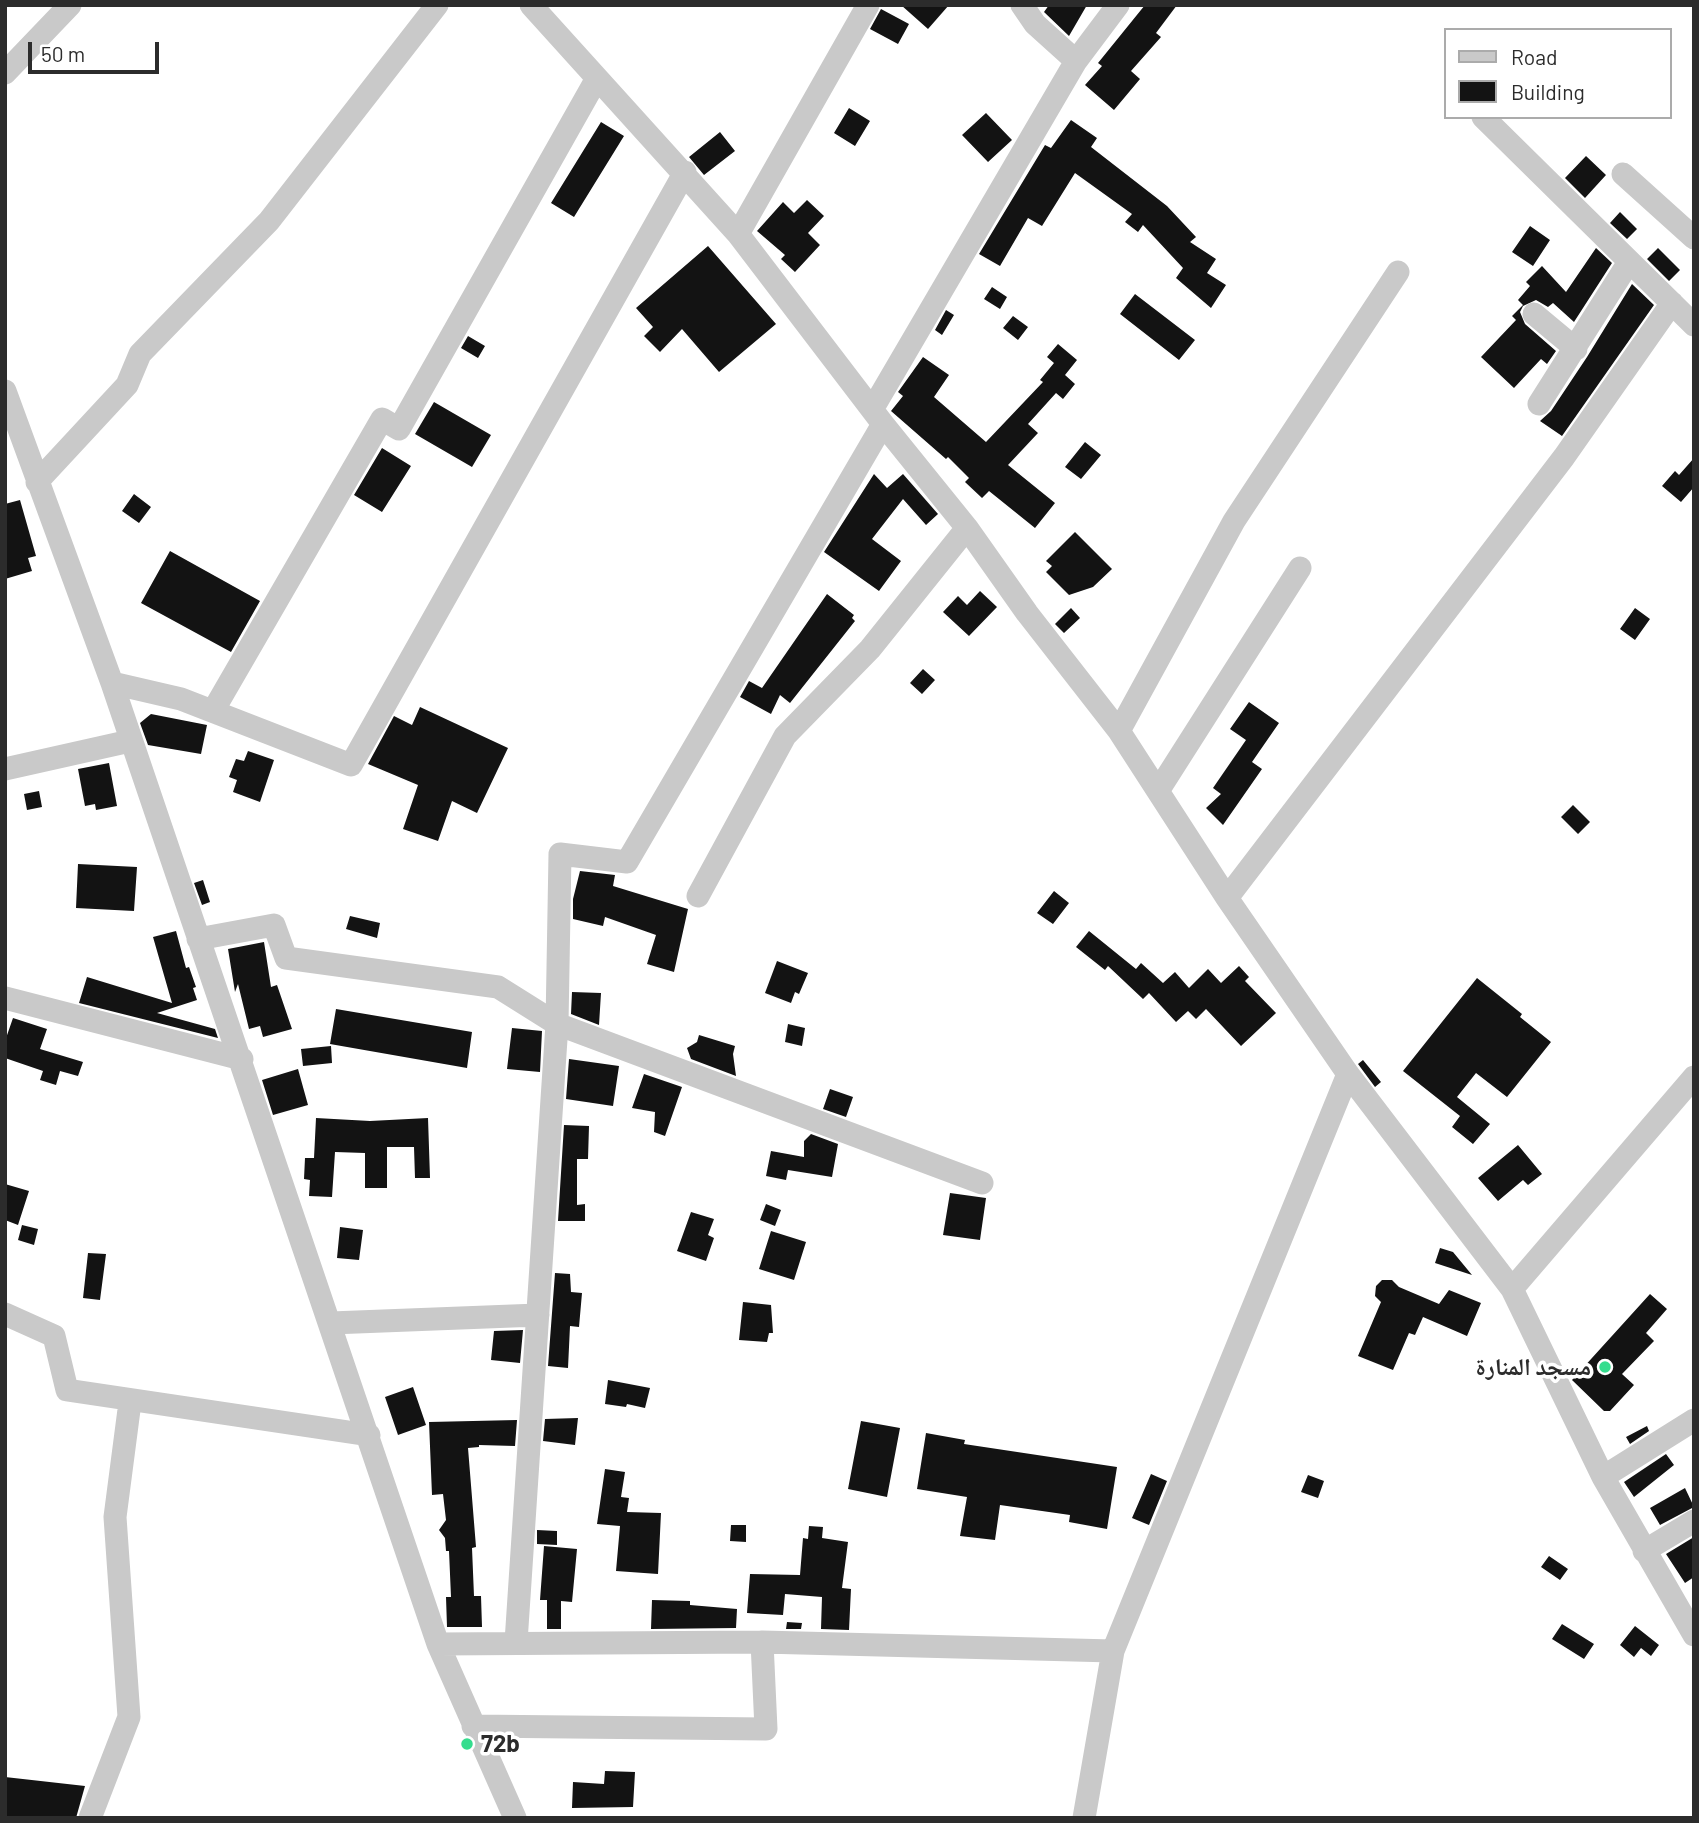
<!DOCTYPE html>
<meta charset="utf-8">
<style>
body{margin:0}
#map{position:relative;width:1699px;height:1823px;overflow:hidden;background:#fff;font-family:Barlow,sans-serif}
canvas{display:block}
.frame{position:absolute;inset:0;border:7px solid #2c2c2c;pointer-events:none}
.legend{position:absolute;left:1444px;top:28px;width:228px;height:91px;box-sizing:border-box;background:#fff;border:2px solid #ababab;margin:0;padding:9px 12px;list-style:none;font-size:21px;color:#2c2c2c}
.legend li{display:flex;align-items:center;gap:14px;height:35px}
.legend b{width:35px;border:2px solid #ababab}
.scale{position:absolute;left:28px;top:42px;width:131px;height:32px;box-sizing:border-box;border:4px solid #2c2c2c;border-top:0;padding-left:9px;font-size:21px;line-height:24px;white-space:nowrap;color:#2c2c2c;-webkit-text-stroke:5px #fff;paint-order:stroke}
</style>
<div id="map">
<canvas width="1699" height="1823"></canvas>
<div class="frame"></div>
<ul class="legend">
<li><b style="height:9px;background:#c9c9c9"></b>Road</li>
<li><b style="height:19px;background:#131313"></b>Building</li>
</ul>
<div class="scale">50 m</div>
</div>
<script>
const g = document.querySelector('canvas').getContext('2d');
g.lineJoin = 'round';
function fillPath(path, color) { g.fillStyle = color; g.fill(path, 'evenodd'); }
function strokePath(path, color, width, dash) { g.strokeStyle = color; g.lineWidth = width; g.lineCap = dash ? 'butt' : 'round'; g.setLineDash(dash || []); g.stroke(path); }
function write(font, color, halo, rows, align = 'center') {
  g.font = font + ' Barlow,"Noto Naskh Arabic",sans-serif'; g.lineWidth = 7; g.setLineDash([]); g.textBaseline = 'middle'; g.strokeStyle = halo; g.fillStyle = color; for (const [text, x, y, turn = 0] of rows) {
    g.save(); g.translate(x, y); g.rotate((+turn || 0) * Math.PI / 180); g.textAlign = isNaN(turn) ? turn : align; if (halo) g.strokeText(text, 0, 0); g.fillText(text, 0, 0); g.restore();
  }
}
fillPath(new Path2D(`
 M 901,5 L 949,5 L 928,29 Z
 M 1049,5 L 1087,5 L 1069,36 L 1044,12 Z
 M 1145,5 L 1177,5 L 1156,33 L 1161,37 L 1131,71 L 1140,79 L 1114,110 L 1085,85 L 1102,66 L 1098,63 Z
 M 881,9 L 909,24 L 898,44 L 870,29 Z
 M 849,108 L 870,121 L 855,146 L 834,133 Z
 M 986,113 L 1012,140 L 988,162 L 962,135 Z
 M 1071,120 L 1097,138 L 1091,147 L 1167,206 L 1196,237 L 1190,242 L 1216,259 L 1207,273 L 1226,285 L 1211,308 L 1176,278 L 1183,268 L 1143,225 L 1138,232 L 1125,222 L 1132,214 L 1075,173 L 1042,226 L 1028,218 L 1000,266 L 979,254 L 1045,145 L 1051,148 Z
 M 601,122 L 624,136 L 574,217 L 551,203 Z
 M 720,132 L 735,151 L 704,175 L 689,157 Z
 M 1586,156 L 1606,175 L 1585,198 L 1565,178 Z
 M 807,200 L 824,216 L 808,233 L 820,245 L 795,272 L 781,259 L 785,255 L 757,231 L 783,202 L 794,213 Z
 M 1620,212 L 1637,229 L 1627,239 L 1610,223 Z
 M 1530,226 L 1550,240 L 1533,266 L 1512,252 Z
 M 708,246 L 776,324 L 719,372 L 682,329 L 660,352 L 644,336 L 653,327 L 636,308 Z
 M 1596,248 L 1612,263 L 1574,322 L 1553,303 L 1548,307 L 1536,300 L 1523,306 L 1520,312 L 1525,324 L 1556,351 L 1547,364 L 1541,359 L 1514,388 L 1481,357 L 1516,320 L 1512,316 L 1523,305 L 1518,300 L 1530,286 L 1526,282 L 1542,266 L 1566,292 Z
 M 1658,248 L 1680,270 L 1669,281 L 1647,259 Z
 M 1632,284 L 1654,305 L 1562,436 L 1540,421 L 1551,411 L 1587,357 Z
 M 992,287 L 1007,297 L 1000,309 L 984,299 Z
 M 1135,294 L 1195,340 L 1179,360 L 1120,314 Z
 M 946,310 L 954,315 L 942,335 L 935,330 Z
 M 1013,316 L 1028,327 L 1018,340 L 1003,328 Z
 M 468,336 L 485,346 L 478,358 L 461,348 Z
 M 1058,344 L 1077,360 L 1065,375 L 1075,384 L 1063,399 L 1056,393 L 1028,424 L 1038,433 L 1008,465 L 1055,503 L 1035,528 L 989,491 L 982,498 L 965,482 L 969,478 L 948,457 L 946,459 L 891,411 L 903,396 L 898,392 L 923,357 L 949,375 L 934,397 L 986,442 L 1043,382 L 1040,380 L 1054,363 L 1047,357 Z
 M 434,402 L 491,435 L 472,467 L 415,434 Z
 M 1085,442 L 1101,455 L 1081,479 L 1065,467 Z
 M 382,448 L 411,466 L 382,512 L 354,495 Z
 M 1694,458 L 1694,487 L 1681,502 L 1662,486 L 1675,471 L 1679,475 Z
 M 874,474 L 887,488 L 903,474 L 938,514 L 926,525 L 903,499 L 872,539 L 901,561 L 879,591 L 824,552 Z
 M 134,494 L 151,507 L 139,523 L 122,511 Z
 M 20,500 L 36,556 L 28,558 L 32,571 L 5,579 L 5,504 Z
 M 1075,532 L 1112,569 L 1093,587 L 1069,595 L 1046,572 L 1052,566 L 1046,561 Z
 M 170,551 L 260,601 L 231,652 L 141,603 Z
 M 980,591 L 997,607 L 969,636 L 943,612 L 958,596 L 967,605 Z
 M 827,594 L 854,615 L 852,618 L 855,621 L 790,703 L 780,695 L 771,714 L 740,697 L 749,681 L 762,688 Z
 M 1071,608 L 1080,618 L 1064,633 L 1055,624 Z
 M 1635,608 L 1650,619 L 1635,640 L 1620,629 Z
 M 923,669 L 935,680 L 922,694 L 910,683 Z
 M 1249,702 L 1279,723 L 1252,762 L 1262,769 L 1223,825 L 1206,808 L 1221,794 L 1213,788 L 1246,740 L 1230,729 Z
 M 420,707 L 508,748 L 477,813 L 452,801 L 438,841 L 403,829 L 418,785 L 368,764 L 394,716 L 412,725 Z
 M 151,714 L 207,725 L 201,754 L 148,745 L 140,723 Z
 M 248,751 L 274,760 L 260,802 L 233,792 L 237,780 L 229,777 L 236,759 L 244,761 Z
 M 109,763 L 117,806 L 96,810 L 95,804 L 85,806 L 78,769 Z
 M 39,791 L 42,807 L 27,810 L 24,794 Z
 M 1573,805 L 1590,822 L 1578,834 L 1561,817 Z
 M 78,864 L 137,867 L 134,911 L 76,908 Z
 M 580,871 L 615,875 L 613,886 L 688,909 L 674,972 L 647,964 L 656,935 L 605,917 L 603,926 L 573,919 L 573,899 Z
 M 203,880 L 210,902 L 202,905 L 194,883 Z
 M 1054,891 L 1069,903 L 1053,924 L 1037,913 Z
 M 350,916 L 380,923 L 377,938 L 346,929 Z
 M 176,931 L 186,968 L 189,967 L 196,987 L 193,988 L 197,1000 L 157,1013 L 215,1029 L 218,1038 L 79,1003 L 87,977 L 172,1003 L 153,937 Z
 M 1089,931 L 1136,969 L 1141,963 L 1163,983 L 1175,972 L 1189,988 L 1208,969 L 1221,983 L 1239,966 L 1249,977 L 1245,981 L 1276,1013 L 1241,1046 L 1206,1009 L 1196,1019 L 1188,1011 L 1176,1022 L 1149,993 L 1143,999 L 1108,966 L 1105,970 L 1076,947 Z
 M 264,942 L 271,987 L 277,985 L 292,1029 L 263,1037 L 260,1026 L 249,1029 L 238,984 L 235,992 L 228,949 Z
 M 777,961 L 808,973 L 799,994 L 795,992 L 791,1003 L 765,993 Z
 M 1477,978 L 1522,1014 L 1520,1017 L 1551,1042 L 1507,1097 L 1476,1073 L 1457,1097 L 1490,1124 L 1473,1144 L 1452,1127 L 1460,1116 L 1403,1071 Z
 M 572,992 L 601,993 L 599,1025 L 571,1014 Z
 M 336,1009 L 472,1032 L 467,1068 L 330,1044 Z
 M 13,1018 L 47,1029 L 40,1049 L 83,1062 L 78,1076 L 60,1071 L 56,1085 L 40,1080 L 43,1071 L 5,1058 L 5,1041 Z
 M 788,1024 L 805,1028 L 802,1046 L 785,1042 Z
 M 512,1028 L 542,1031 L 540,1072 L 507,1069 Z
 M 699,1035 L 735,1046 L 733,1054 L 736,1076 L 691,1059 L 687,1048 L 697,1042 Z
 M 331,1046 L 332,1063 L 303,1066 L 301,1049 Z
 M 569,1059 L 619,1066 L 613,1106 L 566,1099 Z
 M 1363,1060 L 1381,1082 L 1375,1087 L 1358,1064 Z
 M 298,1069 L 308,1105 L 273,1115 L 262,1080 Z
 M 644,1074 L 682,1087 L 665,1136 L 654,1132 L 655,1112 L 632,1108 Z
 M 830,1089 L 853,1097 L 846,1117 L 823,1109 Z
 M 316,1118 L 370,1121 L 428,1118 L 430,1178 L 415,1178 L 414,1147 L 387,1147 L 387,1188 L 365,1188 L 365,1153 L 335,1152 L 332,1197 L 309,1196 L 310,1180 L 304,1179 L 305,1158 L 314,1158 Z
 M 564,1125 L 589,1126 L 588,1159 L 577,1159 L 577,1205 L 585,1204 L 585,1221 L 558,1221 Z
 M 811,1134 L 838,1144 L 832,1177 L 788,1170 L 786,1180 L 766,1176 L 771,1151 L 804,1157 L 804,1141 Z
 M 1518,1145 L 1542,1174 L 1528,1185 L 1523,1180 L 1498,1201 L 1478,1178 Z
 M 5,1184 L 29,1191 L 18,1225 L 5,1220 Z
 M 950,1193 L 986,1198 L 980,1240 L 943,1235 Z
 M 766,1204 L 781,1210 L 775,1226 L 760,1220 Z
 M 691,1212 L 714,1219 L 708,1235 L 714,1238 L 706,1261 L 677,1251 Z
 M 22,1225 L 38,1229 L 34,1245 L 18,1240 Z
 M 340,1227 L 363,1230 L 359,1260 L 337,1258 Z
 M 771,1231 L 806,1242 L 794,1280 L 759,1269 Z
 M 1440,1248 L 1453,1252 L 1472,1275 L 1435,1263 Z
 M 88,1253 L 106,1254 L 100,1300 L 83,1298 Z
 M 555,1273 L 570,1274 L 571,1292 L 582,1293 L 579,1327 L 570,1326 L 568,1368 L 548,1366 Z
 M 1382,1280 L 1392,1280 L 1399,1287 L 1439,1304 L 1449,1290 L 1481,1303 L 1467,1336 L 1423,1317 L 1415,1335 L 1409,1333 L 1393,1370 L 1358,1356 L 1381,1302 L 1375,1296 L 1376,1286 Z
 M 1650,1294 L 1667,1309 L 1646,1333 L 1654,1341 L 1622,1374 L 1634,1385 L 1610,1411 L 1604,1411 L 1572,1380 Z
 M 743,1302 L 771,1305 L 773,1333 L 769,1333 L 767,1342 L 739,1340 Z
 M 523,1330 L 520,1363 L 491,1360 L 494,1331 Z
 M 608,1380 L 650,1388 L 645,1408 L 627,1404 L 626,1407 L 605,1404 Z
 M 413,1387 L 426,1425 L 398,1435 L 385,1397 Z
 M 578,1418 L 575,1445 L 543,1441 L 545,1419 Z
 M 517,1420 L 515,1446 L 479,1445 L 479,1447 L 468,1448 L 476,1547 L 472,1548 L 474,1596 L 481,1596 L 482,1627 L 447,1627 L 446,1597 L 451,1597 L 449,1551 L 446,1551 L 445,1538 L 439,1530 L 446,1520 L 443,1494 L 432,1495 L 429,1422 Z
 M 861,1421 L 900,1428 L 887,1497 L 848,1489 Z
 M 1647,1426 L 1649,1431 L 1630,1444 L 1626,1437 Z
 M 926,1433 L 965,1440 L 964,1444 L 1117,1467 L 1107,1529 L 1069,1522 L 1070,1515 L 1000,1505 L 995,1540 L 960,1536 L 967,1497 L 917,1489 Z
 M 1666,1454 L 1674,1465 L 1634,1497 L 1624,1482 Z
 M 605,1469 L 625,1472 L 621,1497 L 629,1498 L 627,1512 L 661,1513 L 658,1574 L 616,1571 L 620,1526 L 597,1524 Z
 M 1151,1474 L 1167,1481 L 1149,1525 L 1132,1518 Z
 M 1308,1475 L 1324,1481 L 1318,1498 L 1301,1492 Z
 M 1685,1488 L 1694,1507 L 1660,1525 L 1650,1508 Z
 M 731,1525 L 746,1525 L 746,1542 L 730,1541 Z
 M 809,1526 L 823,1527 L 822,1538 L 848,1542 L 842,1588 L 851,1589 L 849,1630 L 821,1629 L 822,1597 L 785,1594 L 783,1615 L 747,1613 L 750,1574 L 800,1575 L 803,1538 L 808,1539 Z
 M 537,1530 L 557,1531 L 557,1545 L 537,1544 Z
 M 1694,1537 L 1694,1577 L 1685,1583 L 1666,1554 Z
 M 544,1546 L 577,1549 L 572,1602 L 561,1601 L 561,1629 L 547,1629 L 547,1600 L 540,1600 Z
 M 1549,1556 L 1568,1569 L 1560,1580 L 1541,1567 Z
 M 652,1600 L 690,1601 L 690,1605 L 737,1609 L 736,1628 L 651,1629 Z
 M 787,1622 L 802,1623 L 801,1629 L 786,1629 Z
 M 1562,1624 L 1594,1644 L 1584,1659 L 1552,1639 Z
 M 1635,1626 L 1659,1645 L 1651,1656 L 1641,1648 L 1634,1657 L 1620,1645 Z
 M 605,1771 L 635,1772 L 633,1807 L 572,1808 L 573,1782 L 604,1784 Z
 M 5,1777 L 85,1786 L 76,1818 L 5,1818 Z`), '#131313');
strokePath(new Path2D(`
 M 531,5 L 738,234 L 883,424 L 967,528 L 1027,613 L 1119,731 L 1227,898 L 1348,1074 L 1512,1289 L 1603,1477 L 1694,1635
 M 1022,5 L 1035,24 L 1076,61
 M 5,73 L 70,5
 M 1483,117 L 1694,325
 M 1623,174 L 1694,238
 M 738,234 L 868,5
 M 1534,314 L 1576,349
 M 5,391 L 112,683 L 438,1644 L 515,1818
 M 1539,404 L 1629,262
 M 873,408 L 1076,61 L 1118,5
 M 37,482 L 127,385 L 140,354 L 269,221 L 437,5
 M 112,683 L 181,699 L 351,765 L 685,172
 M 213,711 L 382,419 L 399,429 L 596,80
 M 1119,731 L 1234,521 L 1398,272
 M 5,769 L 130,741
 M 1158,791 L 1300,568
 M 698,896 L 785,736 L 870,649 L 967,528
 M 1227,898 L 1564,457 L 1672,303
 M 198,939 L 274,925 L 286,958 L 498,987 L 557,1024 L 982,1183
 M 5,998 L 242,1059
 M 1512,1289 L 1694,1077
 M 5,1314 L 54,1336 L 67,1390 L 369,1435
 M 331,1323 L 538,1315
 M 1603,1477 L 1694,1420
 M 1644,1551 L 1694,1521
 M 516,1642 L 557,1024 L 560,854 L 627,862 L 883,424
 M 438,1644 L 762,1642 L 1113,1651
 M 473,1726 L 766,1729 L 762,1642
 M 90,1818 L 129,1717 L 115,1517 L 130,1402
 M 1084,1818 L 1113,1651 L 1348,1074`), '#c9c9c9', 23);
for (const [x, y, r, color] of [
 [1605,1367,7,"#35dd8e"],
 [467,1744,7,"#35dd8e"]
]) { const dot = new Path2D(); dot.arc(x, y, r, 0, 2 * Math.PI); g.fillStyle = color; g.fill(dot); strokePath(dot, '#fff', 2.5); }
write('bold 24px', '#2c2c2c', '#fff', [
 ["مسجد المنارة",1591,1367],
 ["72b",481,1744,"left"]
], 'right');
</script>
